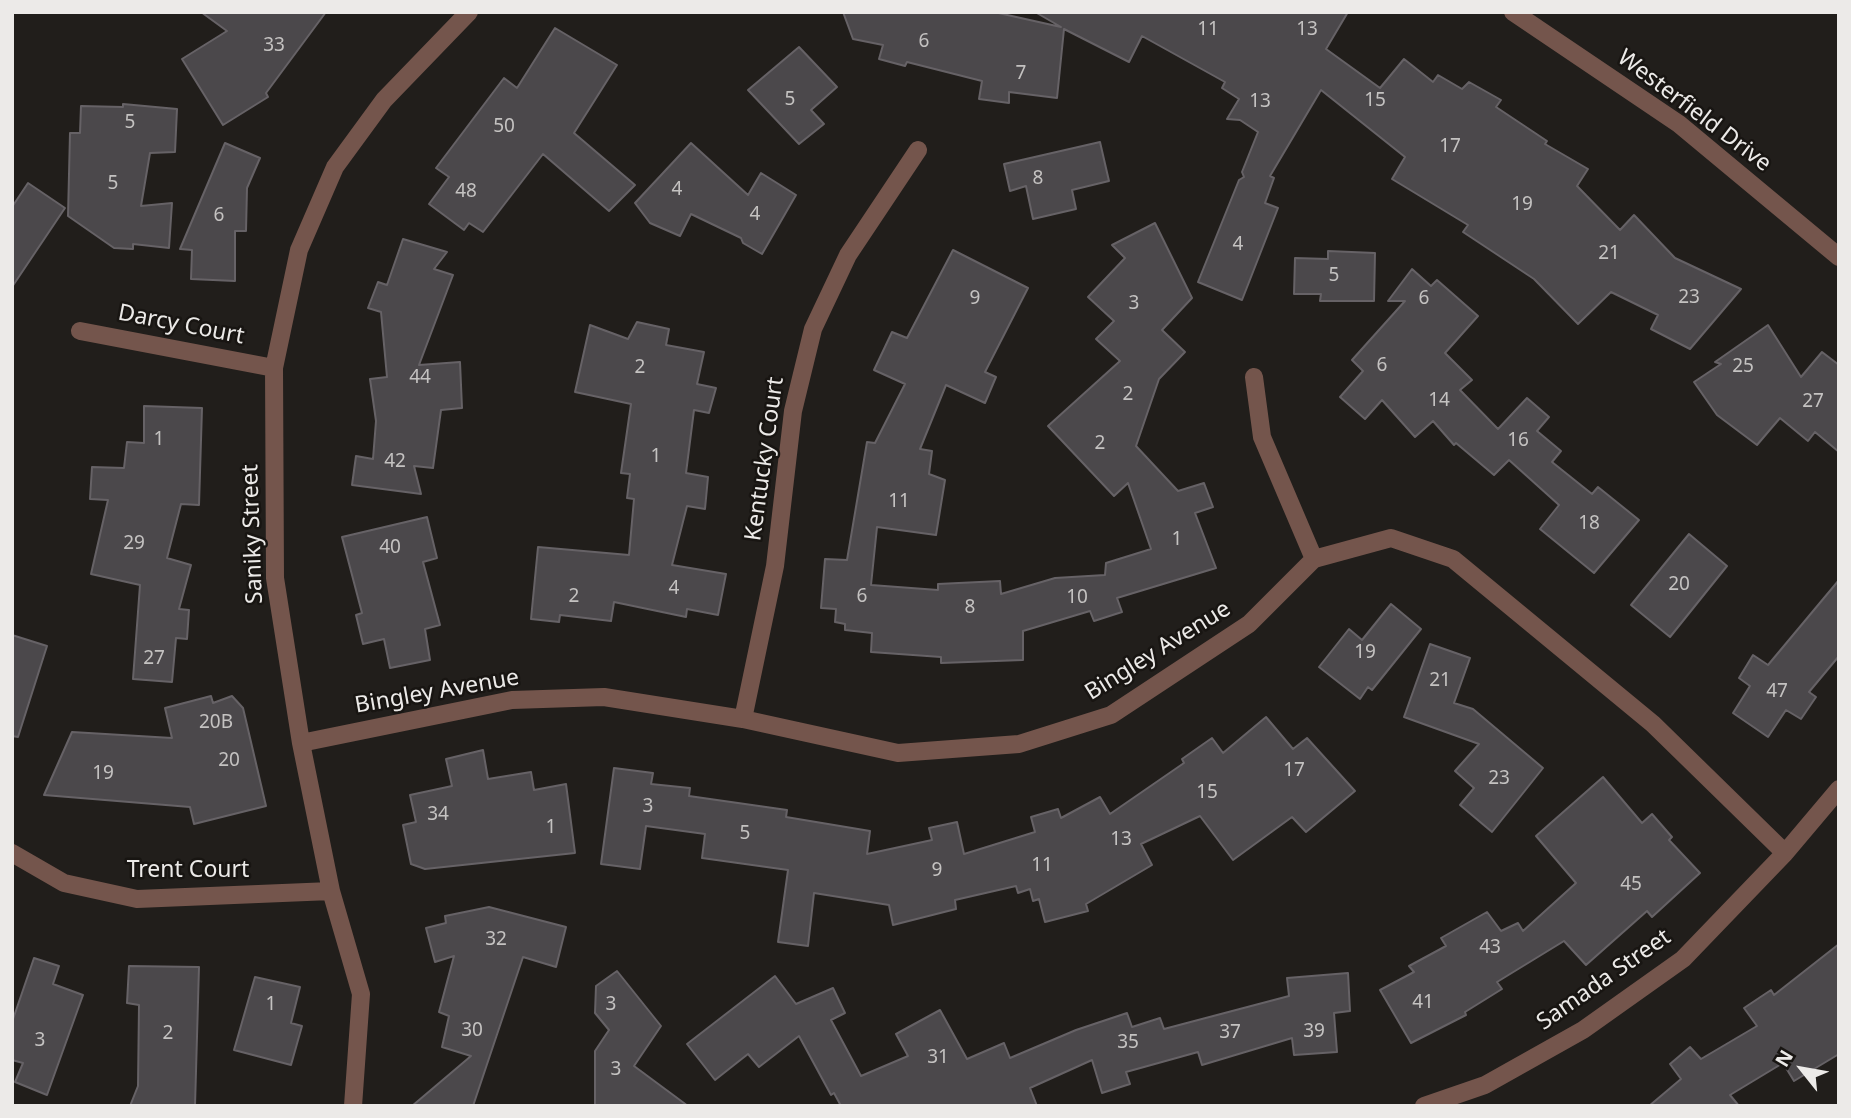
<!DOCTYPE html>
<style>
body{margin:0}
#map{position:relative;width:1851px;height:1118px;overflow:hidden;background:#211e1b;font-family:"Noto Sans",sans-serif}
canvas{display:block}
.frame{position:absolute;inset:0;border:14px solid #eceae8;pointer-events:none}
.north{position:absolute;left:1767px;top:1034px;width:70px;height:70px;-webkit-text-stroke:5px #181512;paint-order:stroke;rotate:301deg;font-size:19px;font-weight:700;line-height:28px;text-align:center;color:#eceae8}
.north::after{content:'';display:block;margin:auto;width:24px;height:32px;background:#eceae8;clip-path:polygon(50% 0,100% 100%,50% 72%,0 100%)}
</style>
<div id="map">
<canvas width="1851" height="1118"></canvas>
<div class="frame"></div>
<div class="north">N</div>
</div>
<script>
const g = document.querySelector('canvas').getContext('2d');
g.lineJoin = 'round';
function fillPath(path, color) { g.fillStyle = color; g.fill(path, 'evenodd'); }
function strokePath(path, color, width, dash) { g.strokeStyle = color; g.lineWidth = width; g.lineCap = dash ? 'butt' : 'round'; g.setLineDash(dash || []); g.stroke(path); }
function write(font, color, halo, rows, align = 'center') {
  g.font = font + ' "Noto Sans",sans-serif'; g.lineWidth = 5; g.setLineDash([]); g.textBaseline = 'middle'; g.strokeStyle = halo; g.fillStyle = color; for (const [text, x, y, turn = 0] of rows) {
    g.save(); g.translate(x, y); g.rotate((+turn || 0) * Math.PI / 180); g.textAlign = isNaN(turn) ? turn : align; if (halo) g.strokeText(text, 0, 0); g.fillText(text, 0, 0); g.restore();
  }
}
const building = new Path2D(`
 M 201,12 L 326,12 L 266,93 L 268,97 L 223,125 L 182,59 L 227,31 Z
 M 843,12 L 994,12 L 1061,27 L 1035,12 L 1348,12 L 1326,49 L 1380,88 L 1404,59 L 1433,82 L 1438,75 L 1462,89 L 1469,82 L 1501,100 L 1496,107 L 1547,141 L 1545,144 L 1588,169 L 1577,186 L 1620,230 L 1634,215 L 1675,258 L 1741,289 L 1690,349 L 1651,329 L 1658,315 L 1611,292 L 1578,324 L 1534,279 L 1463,232 L 1468,225 L 1392,179 L 1405,157 L 1321,90 L 1270,176 L 1274,178 L 1265,203 L 1278,208 L 1242,300 L 1198,282 L 1239,180 L 1244,177 L 1242,172 L 1258,132 L 1240,120 L 1227,119 L 1239,99 L 1222,88 L 1225,82 L 1142,36 L 1129,62 L 1064,29 L 1057,98 L 1009,92 L 1009,103 L 979,99 L 982,81 L 907,62 L 905,66 L 879,59 L 883,45 L 853,39 Z
 M 555,28 L 617,65 L 574,133 L 635,185 L 609,211 L 543,154 L 483,232 L 469,223 L 464,230 L 429,204 L 449,177 L 436,168 L 504,78 L 517,88 Z
 M 799,47 L 837,87 L 811,110 L 824,124 L 799,144 L 748,90 Z
 M 123,104 L 177,109 L 175,152 L 150,153 L 141,206 L 172,203 L 169,248 L 133,244 L 133,249 L 114,248 L 68,216 L 70,133 L 80,133 L 81,106 L 123,107 Z
 M 1100,142 L 1109,181 L 1072,190 L 1076,209 L 1033,219 L 1026,186 L 1010,191 L 1004,164 Z
 M 225,143 L 260,158 L 247,188 L 246,231 L 235,231 L 235,281 L 191,279 L 192,250 L 180,249 Z
 M 691,143 L 748,195 L 761,173 L 796,195 L 762,254 L 743,243 L 741,238 L 691,214 L 680,236 L 650,223 L 635,203 Z
 M 28,183 L 65,208 L 12,287 L 12,207 Z
 M 1155,223 L 1192,298 L 1162,330 L 1185,352 L 1159,379 L 1136,446 L 1178,491 L 1204,483 L 1213,507 L 1195,513 L 1216,568 L 1117,598 L 1122,612 L 1094,621 L 1090,611 L 1023,631 L 1023,660 L 941,663 L 941,657 L 871,652 L 872,633 L 845,630 L 845,624 L 835,622 L 836,609 L 821,608 L 825,559 L 847,560 L 867,442 L 875,443 L 905,384 L 874,370 L 892,332 L 907,338 L 953,250 L 1028,288 L 985,372 L 996,377 L 985,403 L 946,385 L 920,449 L 932,451 L 929,474 L 945,480 L 936,535 L 877,527 L 871,585 L 938,590 L 938,584 L 1000,581 L 1001,594 L 1055,578 L 1105,575 L 1106,563 L 1151,549 L 1128,483 L 1114,496 L 1048,426 L 1120,361 L 1096,339 L 1114,321 L 1088,297 L 1125,258 L 1112,245 Z
 M 403,239 L 447,252 L 434,269 L 453,275 L 419,365 L 460,362 L 462,408 L 441,410 L 433,468 L 414,466 L 421,494 L 352,485 L 356,456 L 373,459 L 376,421 L 370,379 L 387,377 L 381,312 L 368,308 L 378,282 L 387,285 Z
 M 1328,251 L 1375,253 L 1374,301 L 1320,301 L 1321,294 L 1294,294 L 1295,258 L 1328,259 Z
 M 1412,269 L 1431,286 L 1437,280 L 1478,316 L 1445,353 L 1472,380 L 1460,390 L 1498,429 L 1527,398 L 1549,417 L 1537,431 L 1561,451 L 1552,462 L 1592,494 L 1598,487 L 1639,520 L 1594,573 L 1540,529 L 1559,505 L 1509,460 L 1494,475 L 1456,443 L 1454,445 L 1433,421 L 1415,437 L 1382,400 L 1365,419 L 1340,397 L 1363,371 L 1352,360 L 1405,301 L 1388,301 Z
 M 637,322 L 669,329 L 666,345 L 704,352 L 697,384 L 716,388 L 709,413 L 694,410 L 686,473 L 708,477 L 705,509 L 687,506 L 672,565 L 726,574 L 718,615 L 687,609 L 686,617 L 614,602 L 611,621 L 560,615 L 559,622 L 531,619 L 538,547 L 629,555 L 634,499 L 627,498 L 630,474 L 621,473 L 631,404 L 575,392 L 590,325 L 628,339 Z
 M 1768,325 L 1801,377 L 1822,352 L 1839,365 L 1839,452 L 1815,432 L 1808,441 L 1780,418 L 1757,445 L 1717,415 L 1694,382 L 1721,364 L 1715,362 Z
 M 144,406 L 202,408 L 199,505 L 181,504 L 167,558 L 191,565 L 179,609 L 189,610 L 187,639 L 176,638 L 172,682 L 133,679 L 140,585 L 91,574 L 108,500 L 90,499 L 92,467 L 124,468 L 127,442 L 144,443 Z
 M 427,517 L 437,558 L 423,562 L 440,625 L 425,629 L 430,660 L 390,668 L 384,639 L 363,644 L 356,615 L 362,613 L 342,537 Z
 M 1689,534 L 1727,566 L 1670,637 L 1631,605 Z
 M 1839,580 L 1839,656 L 1809,692 L 1816,697 L 1801,719 L 1786,710 L 1768,737 L 1733,713 L 1750,686 L 1739,678 L 1753,655 L 1768,665 Z
 M 1391,604 L 1421,629 L 1372,690 L 1368,687 L 1360,699 L 1319,667 L 1349,629 L 1362,640 Z
 M 12,635 L 47,646 L 18,737 L 12,736 Z
 M 1430,644 L 1470,658 L 1454,703 L 1473,709 L 1543,768 L 1492,832 L 1460,805 L 1474,788 L 1455,771 L 1479,744 L 1404,717 Z
 M 211,696 L 213,703 L 232,696 L 243,708 L 266,806 L 194,824 L 190,807 L 44,795 L 72,732 L 172,738 L 165,708 Z
 M 1266,717 L 1293,749 L 1307,738 L 1355,791 L 1306,832 L 1292,817 L 1233,860 L 1200,816 L 1141,844 L 1152,865 L 1086,904 L 1088,911 L 1045,922 L 1039,899 L 1033,901 L 1030,889 L 1018,893 L 1016,886 L 955,900 L 956,909 L 893,925 L 889,905 L 814,893 L 808,946 L 778,942 L 788,870 L 702,858 L 705,834 L 646,826 L 640,869 L 601,864 L 614,768 L 653,773 L 651,784 L 690,788 L 689,796 L 787,810 L 786,817 L 870,831 L 867,854 L 932,840 L 929,828 L 957,822 L 964,854 L 1035,832 L 1031,817 L 1058,809 L 1061,818 L 1100,797 L 1110,814 L 1184,763 L 1182,759 L 1212,738 L 1223,753 Z
 M 483,750 L 488,779 L 531,772 L 534,790 L 566,784 L 575,853 L 425,869 L 411,864 L 403,825 L 416,822 L 410,795 L 452,786 L 446,759 Z
 M 1603,777 L 1642,823 L 1652,814 L 1672,837 L 1669,840 L 1700,873 L 1652,917 L 1647,911 L 1586,965 L 1564,941 L 1497,982 L 1502,989 L 1465,1012 L 1466,1015 L 1411,1043 L 1380,990 L 1414,972 L 1409,966 L 1446,946 L 1441,938 L 1487,912 L 1501,931 L 1518,923 L 1523,931 L 1576,883 L 1536,836 Z
 M 489,907 L 566,927 L 556,967 L 523,957 L 473,1106 L 412,1106 L 471,1056 L 442,1047 L 449,1016 L 439,1012 L 454,956 L 435,962 L 426,928 L 446,923 L 445,916 Z
 M 1839,944 L 1839,1054 L 1794,1081 L 1783,1063 L 1730,1095 L 1739,1106 L 1649,1106 L 1681,1079 L 1670,1064 L 1690,1047 L 1701,1059 L 1757,1026 L 1744,1008 L 1771,990 L 1774,995 Z
 M 34,958 L 59,966 L 53,984 L 83,995 L 47,1095 L 15,1082 L 23,1063 L 12,1060 L 12,1022 Z
 M 129,966 L 199,967 L 195,1106 L 130,1106 L 138,1086 L 139,1005 L 127,1003 Z
 M 617,971 L 661,1026 L 634,1066 L 688,1106 L 595,1106 L 595,1051 L 609,1030 L 595,1013 L 596,986 Z
 M 1348,973 L 1350,1011 L 1334,1013 L 1337,1052 L 1294,1055 L 1292,1038 L 1202,1065 L 1198,1052 L 1126,1072 L 1130,1084 L 1102,1093 L 1092,1060 L 1030,1088 L 1037,1106 L 841,1106 L 834,1093 L 831,1095 L 799,1036 L 759,1067 L 748,1054 L 715,1080 L 687,1044 L 775,976 L 796,1004 L 833,988 L 845,1013 L 831,1020 L 861,1076 L 908,1056 L 896,1034 L 940,1010 L 967,1059 L 1004,1043 L 1010,1058 L 1076,1030 L 1127,1013 L 1132,1027 L 1160,1018 L 1164,1029 L 1289,996 L 1287,978 Z
 M 255,977 L 300,987 L 291,1023 L 302,1026 L 291,1065 L 234,1050 Z`);
fillPath(building, '#4b484b');
strokePath(building, '#666266', 2);
strokePath(new Path2D(`
 M 1513,12 L 1679,124 L 1839,257
 M 80,331 L 274,368
 M 1254,377 L 1262,437 L 1314,559
 M 743,719 L 775,566 L 793,411 L 813,329 L 848,255 L 918,150
 M 301,743 L 512,700 L 604,697 L 743,719 L 898,753 L 1019,744 L 1111,715 L 1249,624 L 1314,559 L 1391,538 L 1453,559 L 1653,724 L 1785,853
 M 12,853 L 64,883 L 137,899 L 331,891
 M 353,1106 L 361,994 L 331,891 L 301,743 L 275,578 L 274,368 L 299,250 L 335,167 L 384,100 L 469,12
 M 1424,1106 L 1485,1085 L 1583,1030 L 1683,959 L 1785,853 L 1839,789`), '#74554c', 18);
write('19px', '#c4c2c1', null, [
 ["11",1208,30],
 ["13",1307,30],
 ["6",924,42],
 ["33",274,46],
 ["7",1021,74],
 ["5",790,100],
 ["15",1375,101],
 ["13",1260,102],
 ["5",130,123],
 ["50",504,127],
 ["17",1450,147],
 ["8",1038,179],
 ["5",113,184],
 ["4",677,190],
 ["48",466,192],
 ["19",1522,205],
 ["4",755,215],
 ["6",219,216],
 ["4",1238,245],
 ["21",1609,254],
 ["5",1334,276],
 ["23",1689,298],
 ["9",975,299],
 ["6",1424,299],
 ["3",1134,304],
 ["6",1382,366],
 ["25",1743,367],
 ["2",640,368],
 ["44",420,378],
 ["2",1128,395],
 ["14",1439,401],
 ["27",1813,402],
 ["1",159,440],
 ["16",1518,441],
 ["2",1100,444],
 ["1",656,457],
 ["42",395,462],
 ["11",899,502],
 ["18",1589,524],
 ["1",1177,540],
 ["29",134,544],
 ["40",390,548],
 ["20",1679,585],
 ["4",674,589],
 ["2",574,597],
 ["6",862,597],
 ["10",1077,598],
 ["8",970,608],
 ["19",1365,653],
 ["27",154,659],
 ["21",1440,681],
 ["47",1777,692],
 ["20B",216,723],
 ["20",229,761],
 ["17",1294,771],
 ["19",103,774],
 ["23",1499,779],
 ["15",1207,793],
 ["3",648,807],
 ["34",438,815],
 ["1",551,828],
 ["5",745,834],
 ["13",1121,840],
 ["11",1042,866],
 ["9",937,871],
 ["45",1631,885],
 ["32",496,940],
 ["43",1490,948],
 ["41",1423,1003],
 ["1",271,1005],
 ["3",611,1005],
 ["30",472,1031],
 ["39",1314,1032],
 ["37",1230,1033],
 ["2",168,1034],
 ["3",40,1041],
 ["35",1128,1043],
 ["31",938,1058],
 ["3",616,1070]
]);
write('23px', '#eceae8', '#181512', [
 ["Westerfield Drive",1694,111,37],
 ["Darcy Court",181,325,11],
 ["Kentucky Court",765,459,-82],
 ["Saniky Street",253,534,-92],
 ["Bingley Avenue",1158,651,-32],
 ["Bingley Avenue",437,692,-10],
 ["Trent Court",188,870],
 ["Samada Street",1604,980,-35]
]);
</script>
